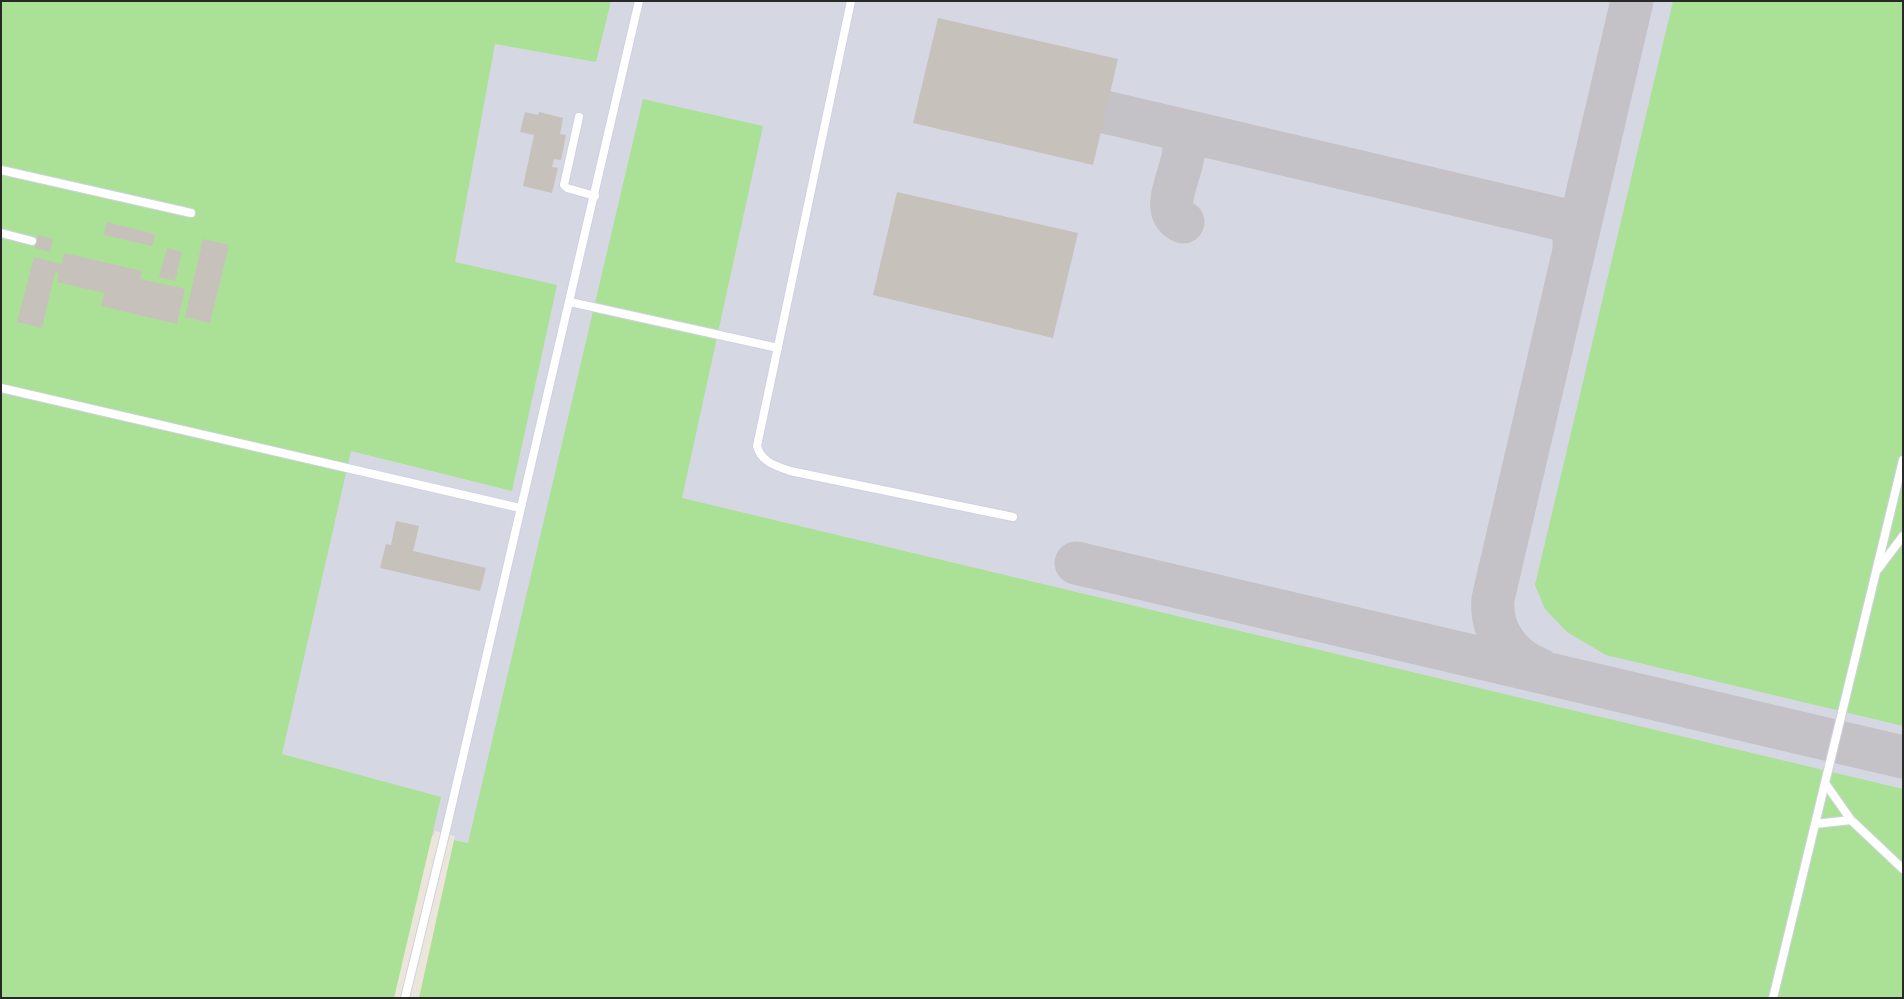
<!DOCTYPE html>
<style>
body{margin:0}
#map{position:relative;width:1904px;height:999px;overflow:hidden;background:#ebe5da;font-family:Mulish,sans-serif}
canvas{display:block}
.frame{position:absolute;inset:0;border:2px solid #282828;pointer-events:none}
</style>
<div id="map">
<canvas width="1904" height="999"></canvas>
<div class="frame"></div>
</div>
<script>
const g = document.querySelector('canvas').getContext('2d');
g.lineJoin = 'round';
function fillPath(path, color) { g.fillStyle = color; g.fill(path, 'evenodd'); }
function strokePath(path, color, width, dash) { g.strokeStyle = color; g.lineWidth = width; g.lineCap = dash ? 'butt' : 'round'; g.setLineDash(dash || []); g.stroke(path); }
fillPath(new Path2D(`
 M 1,1 L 1903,1 L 1903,998 L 503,852 L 454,840 L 455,836 L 435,831 L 433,836 L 166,773 Z`), '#d5d7e3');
fillPath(new Path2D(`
 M 1,1 L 611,1 L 596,62 L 495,44 L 455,262 L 557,285 L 512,491 L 351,451 L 282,754 L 441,797 L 394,998 L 1,998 Z
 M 1673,1 L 1903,1 L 1903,726 L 1606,655 L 1567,632 L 1545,609 L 1535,585 Z
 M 643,99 L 763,126 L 682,498 L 1903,789 L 1903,998 L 419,998 L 454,840 L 468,843 Z`), '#abe196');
strokePath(new Path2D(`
 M 1105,112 L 1560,219 C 1571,225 1575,234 1574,246
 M 1172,128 C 1208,145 1148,207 1183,222
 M 1076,563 L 1903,757
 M 1539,669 C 1510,658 1490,631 1493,599 L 1632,1`), '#c4c2c6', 43);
fillPath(new Path2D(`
 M 938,18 L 1118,59 L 1093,165 L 913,123 Z
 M 525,112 L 538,115 L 539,112 L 563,118 L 560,134 L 566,135 L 561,160 L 554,159 L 552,167 L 558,168 L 552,193 L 523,186 L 534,135 L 520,132 Z
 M 897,192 L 1078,233 L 1053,338 L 873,295 Z
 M 107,222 L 155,234 L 152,246 L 104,235 Z
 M 38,235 L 53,239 L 50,252 L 35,248 Z
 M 203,239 L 229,245 L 210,323 L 185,317 Z
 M 167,248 L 182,252 L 175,281 L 159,277 Z
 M 64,253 L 142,271 L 140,279 L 185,289 L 177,324 L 101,306 L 104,293 L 57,282 L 59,273 L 55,272 L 42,328 L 17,322 L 34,257 L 62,264 Z
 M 396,521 L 419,526 L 413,551 L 486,568 L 480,591 L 380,568 L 386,544 L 391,545 Z`), '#c6c1ba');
const service = new Path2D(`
 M 851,1 L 757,446 C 761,462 776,466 790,471 L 1013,517
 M 579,117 L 564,185 L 567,188 L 595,196
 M 1,170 L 191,213
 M 1,233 L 32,241
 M 570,302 L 778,348
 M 1,388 L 520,508
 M 1878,569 L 1903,536
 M 1825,783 L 1851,820 L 1903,869
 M 1815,824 L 1851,820
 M 405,998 L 445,834 L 639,1
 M 1773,998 L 1903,460`);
strokePath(service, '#cfd1e1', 10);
strokePath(service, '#fff', 8);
</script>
